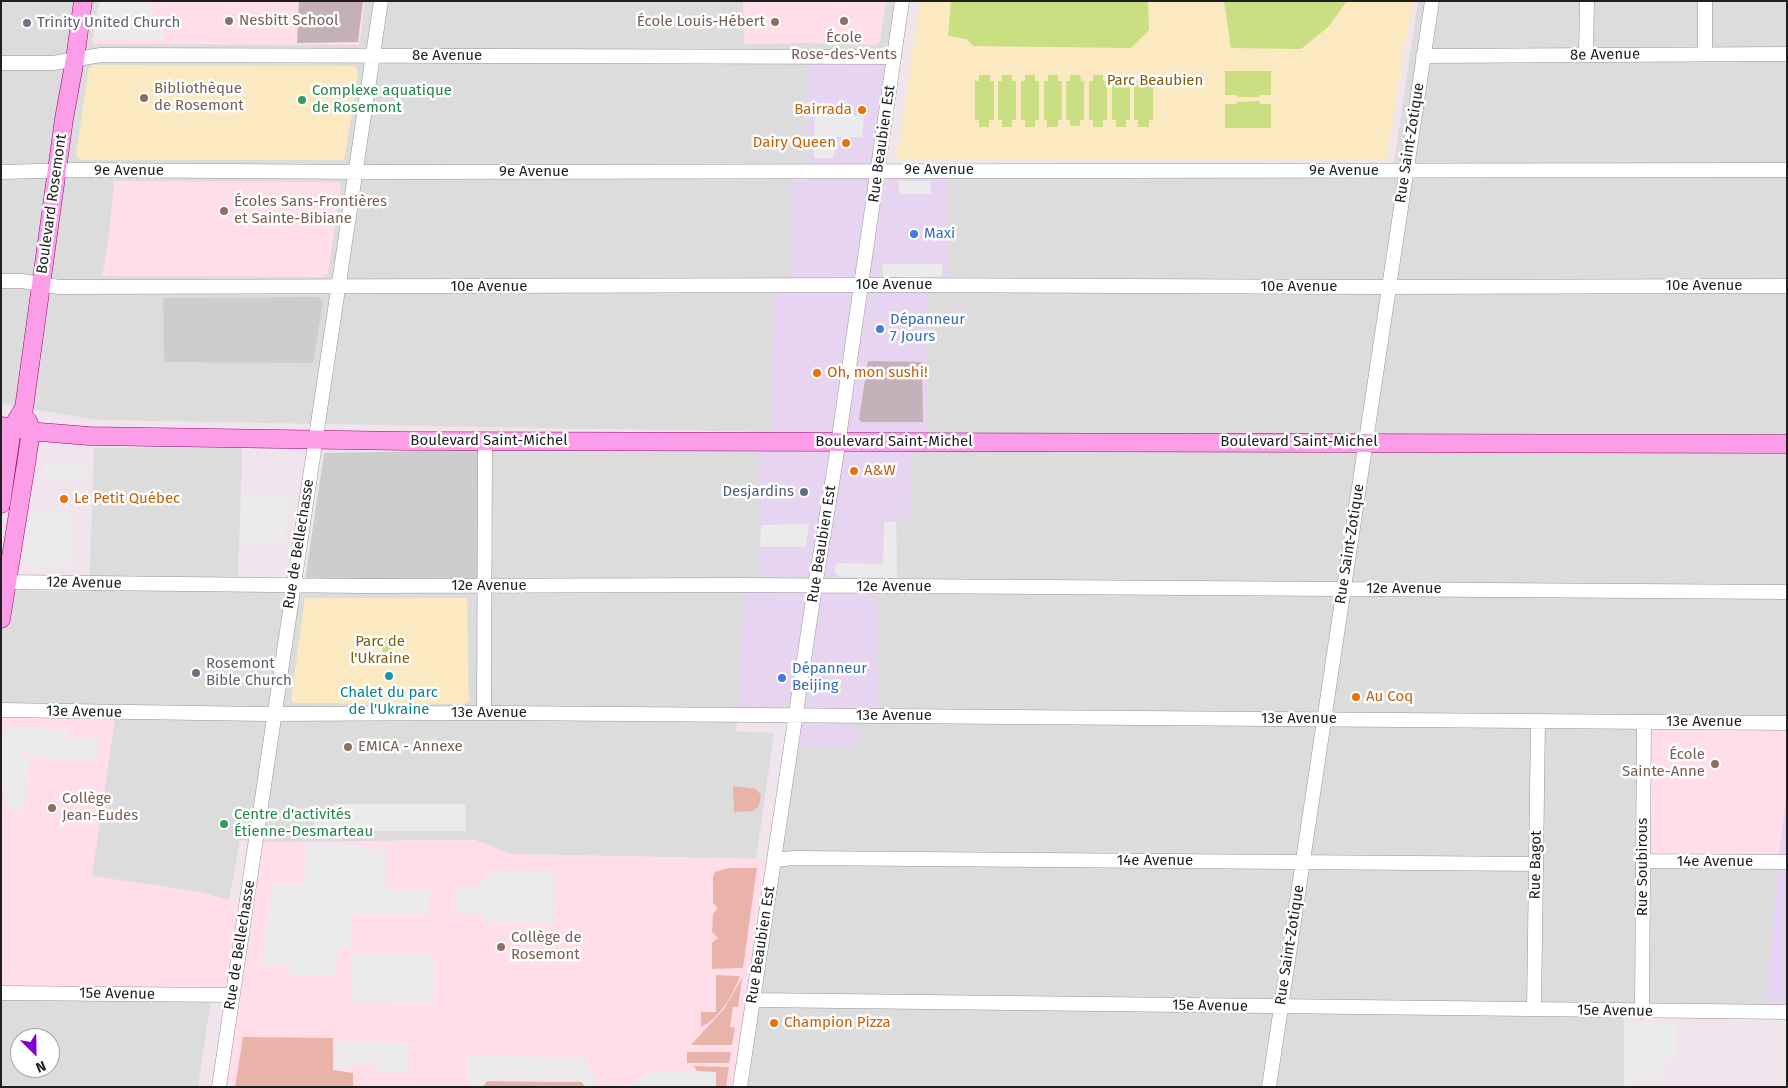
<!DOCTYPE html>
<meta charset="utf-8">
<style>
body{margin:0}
#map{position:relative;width:1788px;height:1088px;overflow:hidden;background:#f0e5ec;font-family:"Fira Sans",sans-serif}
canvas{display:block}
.frame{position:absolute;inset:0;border:2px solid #1f1f1f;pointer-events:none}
.north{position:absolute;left:10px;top:1028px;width:50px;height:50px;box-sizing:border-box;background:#fff;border:1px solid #a5a5a5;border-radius:50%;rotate:157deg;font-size:14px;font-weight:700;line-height:20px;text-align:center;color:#1f1f1f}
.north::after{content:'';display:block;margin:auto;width:18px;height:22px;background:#8100cd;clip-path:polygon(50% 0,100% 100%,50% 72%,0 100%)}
</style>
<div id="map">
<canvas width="1788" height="1088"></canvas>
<div class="frame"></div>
<div class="north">N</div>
</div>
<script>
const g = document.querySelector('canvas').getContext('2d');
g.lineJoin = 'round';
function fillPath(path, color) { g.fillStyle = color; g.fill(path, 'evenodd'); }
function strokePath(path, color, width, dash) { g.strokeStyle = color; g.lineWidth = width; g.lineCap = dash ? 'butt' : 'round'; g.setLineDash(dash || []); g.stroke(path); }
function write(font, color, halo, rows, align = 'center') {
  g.font = font + ' "Fira Sans",sans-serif'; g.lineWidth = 5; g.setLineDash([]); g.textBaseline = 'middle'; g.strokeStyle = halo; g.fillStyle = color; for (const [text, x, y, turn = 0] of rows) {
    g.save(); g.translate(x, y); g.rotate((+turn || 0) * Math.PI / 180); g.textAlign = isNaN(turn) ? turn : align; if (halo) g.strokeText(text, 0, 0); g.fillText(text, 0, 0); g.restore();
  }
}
fillPath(new Path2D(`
 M 1,1 L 900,1 L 892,56 L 808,57 L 808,171 L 792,172 L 792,286 L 774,286 L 771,432 L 98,420 L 1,404 Z
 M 1418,1 L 1787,1 L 1787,811 L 1765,1013 L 1624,1011 L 1624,1087 L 740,1087 L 792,747 L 857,716 L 877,716 L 877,587 L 897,587 L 896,522 L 910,522 L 911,441 L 928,285 L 948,170 L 1394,163 Z
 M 758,446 L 760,584 L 736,731 L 774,733 L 756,859 L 510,854 L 475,840 L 256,842 L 240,840 L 209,1013 L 198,1087 L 1,1087 L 1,590 L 89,592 L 94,448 L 242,448 L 238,584 L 482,583 L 481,450 ZM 20,1038 L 50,1038 L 50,1068 L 20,1068 Z`), '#dcdcdd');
fillPath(new Path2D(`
 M 808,57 L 894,57 L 878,170 L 948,170 L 949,285 L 928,286 L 927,441 L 911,442 L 910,522 L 896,522 L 897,587 L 877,587 L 877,716 L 858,716 L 858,748 L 792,747 L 796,716 L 738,714 L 744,585 L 760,583 L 758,446 L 759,432 L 771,432 L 774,286 L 792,286 L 792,171 L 808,171 Z
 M 1787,794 L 1787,1012 L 1765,1013 L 1778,862 Z`), '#e7d4f0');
fillPath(new Path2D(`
 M 99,1 L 365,1 L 359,45 L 95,44 L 92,41 Z
 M 743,1 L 886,1 L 880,41 L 876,45 L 806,43 L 744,44 Z
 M 114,181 L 338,182 L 341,186 L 328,273 L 323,277 L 102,276 L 109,236 Z
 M 1,710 L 116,712 L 92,876 L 200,892 L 246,905 L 256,842 L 475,840 L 511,854 L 768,859 L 740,1087 L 219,1087 L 233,995 L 1,992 Z
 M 1644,722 L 1787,723 L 1787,794 L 1778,862 L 1643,861 Z`), '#ffdeea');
fillPath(new Path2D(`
 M 318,297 L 323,302 L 313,363 L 164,362 L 163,298 Z
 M 481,450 L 482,583 L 305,580 L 324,453 Z`), '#cdcdcd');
fillPath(new Path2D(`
 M 299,1 L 363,1 L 358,42 L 297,43 Z
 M 868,361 L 922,362 L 923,422 L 861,422 L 859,419 Z`), '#c4b0b8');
fillPath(new Path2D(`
 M 733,786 L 756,789 L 761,795 L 759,806 L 753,811 L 734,812 Z
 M 729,868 L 757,868 L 743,968 L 712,969 L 712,943 L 718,938 L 712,932 L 713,914 L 718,908 L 713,903 L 713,877 L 715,872 Z
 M 716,975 L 740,976 C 733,994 720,1019 701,1027 L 701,1012 L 716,1012 Z
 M 742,978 L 738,1007 L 733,1007 L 730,1027 L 735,1028 L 732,1045 L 691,1045 L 724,1009 Z
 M 243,1037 L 333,1038 L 333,1070 L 353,1073 L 353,1087 L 235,1087 Z
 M 687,1052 L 731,1052 L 729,1063 L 687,1063 Z
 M 694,1066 L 729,1067 L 726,1087 L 716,1087 L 716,1072 L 697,1071 Z
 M 487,1081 L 583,1082 L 585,1087 L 482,1087 Z`), '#eab3aa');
fillPath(new Path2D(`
 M 920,1 L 1414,1 L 1403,55 L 1387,159 L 896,160 Z
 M 94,65 L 355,66 L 358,71 L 345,157 L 343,160 L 81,160 L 76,155 L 88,72 L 89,68 Z
 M 305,598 L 467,598 L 469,701 L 465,704 L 293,703 L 291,699 Z`), '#fae9c1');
fillPath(new Path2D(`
 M 951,1 L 1148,1 L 1149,30 L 1131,48 L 973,46 L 967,39 L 948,36 Z
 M 1224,1 L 1347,1 L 1328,27 L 1301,49 L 1231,48 Z
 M 1225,71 L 1271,71 L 1271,95 L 1259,95 L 1259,97 L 1237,97 L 1237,95 L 1225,95 Z
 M 979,75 L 990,75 L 990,81 L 994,81 L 994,120 L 989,120 L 989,127 L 979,127 L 979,120 L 975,120 L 975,81 L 979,81 Z
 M 1002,75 L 1012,75 L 1012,81 L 1016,81 L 1016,120 L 1012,120 L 1012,127 L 1002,127 L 1002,120 L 998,120 L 998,81 L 1002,81 Z
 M 1025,75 L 1035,75 L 1035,81 L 1039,81 L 1039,120 L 1035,120 L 1035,127 L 1025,127 L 1025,120 L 1021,120 L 1021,81 L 1025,81 Z
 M 1048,75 L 1058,75 L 1058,81 L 1062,81 L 1062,120 L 1058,120 L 1058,127 L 1047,127 L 1047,120 L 1044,120 L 1044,81 L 1048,81 Z
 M 1070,75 L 1080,75 L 1081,81 L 1084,81 L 1084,120 L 1080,120 L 1080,126 L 1070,126 L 1070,120 L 1066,120 L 1066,81 L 1070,81 Z
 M 1093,75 L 1103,75 L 1103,81 L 1107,81 L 1107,120 L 1103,120 L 1103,127 L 1093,127 L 1093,120 L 1089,120 L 1089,81 L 1093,81 Z
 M 1116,75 L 1126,75 L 1126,81 L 1130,81 L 1130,120 L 1126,120 L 1126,127 L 1116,127 L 1116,120 L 1112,120 L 1112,81 L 1116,81 Z
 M 1139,75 L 1149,75 L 1149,81 L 1153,81 L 1153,120 L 1149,120 L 1149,127 L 1138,127 L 1138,120 L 1134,120 L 1134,81 L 1138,81 Z
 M 1259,101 L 1260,104 L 1271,104 L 1271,128 L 1225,128 L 1225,104 L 1237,104 L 1237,102 Z
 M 383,638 L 393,638 L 392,665 L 382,664 Z`), '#c9df82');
fillPath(new Path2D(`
 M 100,1 L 152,3 L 152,19 L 163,19 L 163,40 L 94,40 Z
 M 815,115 L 864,116 L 862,137 L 836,137 L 833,158 L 814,158 Z
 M 899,181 L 931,181 L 931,194 L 899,194 Z
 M 882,264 L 942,264 L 942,277 L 883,277 Z
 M 45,463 L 86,464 L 85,479 L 45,479 Z
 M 290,495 L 284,541 L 241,541 L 241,497 Z
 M 30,513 L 71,513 L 71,564 L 23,565 Z
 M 884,522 L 896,522 L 897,578 L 842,577 L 837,575 L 835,573 L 836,563 L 883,564 Z
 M 809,524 L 806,547 L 760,547 L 761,525 Z
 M 4,728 L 68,729 L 68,737 L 99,739 L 96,760 L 65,758 L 65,760 L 24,754 L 24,748 L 20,757 L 30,758 L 22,812 L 13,811 L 3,803 L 5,792 L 1,792 L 1,749 Z
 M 333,804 L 465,804 L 466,831 L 314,831 L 314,813 L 332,813 Z
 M 306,843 L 345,843 L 386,851 L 385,889 L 429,889 L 429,914 L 351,914 L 352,948 L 338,948 L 335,976 L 290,975 L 290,966 L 260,966 L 273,885 L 304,884 Z
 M 554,870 L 553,924 L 483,922 L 483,913 L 455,913 L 455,888 L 475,888 L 494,872 Z
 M 352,954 L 434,955 L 434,1003 L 352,1001 Z
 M 1624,1022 L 1676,1023 L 1675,1058 L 1671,1058 L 1661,1067 L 1661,1079 L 1637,1078 L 1637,1087 L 1624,1087 Z
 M 335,1042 L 408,1043 L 407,1072 L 375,1072 L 375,1063 L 351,1063 L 347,1071 L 343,1069 L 334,1069 Z
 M 470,1056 L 583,1057 L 599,1087 L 585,1087 L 582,1082 L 487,1081 L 482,1087 L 470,1087 Z
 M 654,1071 L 716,1072 L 716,1087 L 627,1087 Z`), '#ebebeb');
const minor = new Path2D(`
 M 1705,54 L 1705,1
 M 1586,55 L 1587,1
 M 1423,56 L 1787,54
 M 1,63 L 53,63 L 101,55 L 894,57
 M 1,172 L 77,170 L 370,172 L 1787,170
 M 1,281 L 22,281 L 59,287 L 875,285 L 1377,287 L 1787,286
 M 1,582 L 362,586 L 744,585 L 1787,592
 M 1,710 L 265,714 L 495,713 L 1787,723
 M 484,713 L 485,441
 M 774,860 L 794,858 L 1536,864
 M 1643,861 L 1787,862
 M 1,993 L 233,995
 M 753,1000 L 1787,1012
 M 1534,1009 L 1538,721
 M 1642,1011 L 1644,722
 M 219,1087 L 381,1
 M 740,1087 L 815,586 L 835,465 L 902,1
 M 1269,1087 L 1432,1`);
const major = new Path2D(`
 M 1,426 L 40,432 L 89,436 L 405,441 L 1787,444
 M 1,504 L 12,428 L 24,408 L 25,401 L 64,119 L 75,59 L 83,1
 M 1,619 L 27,458 L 31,431 L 28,421`);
strokePath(minor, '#969696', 15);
strokePath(major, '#99006c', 19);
strokePath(minor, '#fff', 14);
strokePath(major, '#fc9dea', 18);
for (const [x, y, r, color] of [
 [229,21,5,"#8d6e63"],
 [844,21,5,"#8d6e63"],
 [775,22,5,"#8d6e63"],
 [27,23,5,"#6b7280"],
 [144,98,5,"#8d6e63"],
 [302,100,5,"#2e9e5b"],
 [862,110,5,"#e8710a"],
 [846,143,5,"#e8710a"],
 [224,211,5,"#8d6e63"],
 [914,234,5,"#3f7fe0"],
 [880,329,5,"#3f7fe0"],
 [817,373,5,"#e8710a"],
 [854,471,5,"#e8710a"],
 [804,492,5,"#5c6f8a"],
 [64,499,5,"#e8710a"],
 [196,673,5,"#6b7280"],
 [389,676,5,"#0f9aa8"],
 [782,678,5,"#3f7fe0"],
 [1356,697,5,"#e8710a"],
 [348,747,5,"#8d6e63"],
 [1715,764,5,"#8d6e63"],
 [52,808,5,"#8d6e63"],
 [224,824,5,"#2e9e5b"],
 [501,947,5,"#8d6e63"],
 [774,1023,5,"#e8710a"]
]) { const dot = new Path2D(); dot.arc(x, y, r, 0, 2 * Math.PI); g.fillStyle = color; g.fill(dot); strokePath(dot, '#fff', 2); }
write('15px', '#785e54', '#fff', [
 ["Nesbitt School",239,21],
 ["École Louis-Hébert",765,22,"right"],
 ["École",844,38,"center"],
 ["Rose-des-Vents",844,55,"center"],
 ["Bibliothèque",154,89],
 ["de Rosemont",154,106],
 ["Écoles Sans-Frontières",234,202],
 ["et Sainte-Bibiane",234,219],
 ["EMICA - Annexe",358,747],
 ["École",1705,755,"right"],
 ["Sainte-Anne",1705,772,"right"],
 ["Collège",62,799],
 ["Jean-Eudes",62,816],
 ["Collège de",511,938],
 ["Rosemont",511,955]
], 'left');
write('15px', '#5b616d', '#fff', [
 ["Trinity United Church",37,23],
 ["Rosemont",206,664],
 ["Bible Church",206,681]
], 'left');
write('15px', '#1f1f1f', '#fff', [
 ["8e Avenue",1605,55,-1],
 ["8e Avenue",447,56],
 ["Rue Saint-Zotique",1410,143,-81],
 ["Rue Beaubien Est",882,144,-82],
 ["9e Avenue",939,170],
 ["9e Avenue",129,171],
 ["9e Avenue",1344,171],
 ["9e Avenue",534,172],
 ["Boulevard Rosemont",52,204,-82],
 ["10e Avenue",894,285],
 ["10e Avenue",1704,286],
 ["10e Avenue",489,287],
 ["10e Avenue",1299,287],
 ["Boulevard Saint-Michel",489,441],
 ["Boulevard Saint-Michel",894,442],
 ["Boulevard Saint-Michel",1299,442],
 ["Rue de Bellechasse",299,544,-81],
 ["Rue Beaubien Est",822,544,-81],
 ["Rue Saint-Zotique",1350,544,-81],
 ["12e Avenue",84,583,1],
 ["12e Avenue",489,586],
 ["12e Avenue",894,587],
 ["12e Avenue",1404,589],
 ["13e Avenue",84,712,1],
 ["13e Avenue",489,713],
 ["13e Avenue",894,716],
 ["13e Avenue",1299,719],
 ["13e Avenue",1704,722],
 ["14e Avenue",1155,861],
 ["14e Avenue",1715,862],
 ["Rue Bagot",1536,865,-89],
 ["Rue Soubirous",1643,867,-90],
 ["Rue de Bellechasse",240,945,-81],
 ["Rue Beaubien Est",761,945,-81],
 ["Rue Saint-Zotique",1290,945,-81],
 ["15e Avenue",117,994,1],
 ["15e Avenue",1210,1006,1],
 ["15e Avenue",1615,1011,1]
]);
write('15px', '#7f5d0b', '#fff', [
 ["Parc Beaubien",1155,81],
 ["Parc de",380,642],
 ["l'Ukraine",380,659]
]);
write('15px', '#27864d', '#fff', [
 ["Complexe aquatique",312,91],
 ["de Rosemont",312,108],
 ["Centre d'activités",234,815],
 ["Étienne-Desmarteau",234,832]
], 'left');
write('15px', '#c56008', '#fff', [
 ["Bairrada",852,110,"right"],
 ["Dairy Queen",836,143,"right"],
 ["Oh, mon sushi!",827,373],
 ["A&W",864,471],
 ["Le Petit Québec",74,499],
 ["Au Coq",1366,697],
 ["Champion Pizza",784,1023]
], 'left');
write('15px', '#366cbe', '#fff', [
 ["Maxi",924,234],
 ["Dépanneur",890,320],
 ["7 Jours",890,337],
 ["Dépanneur",792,669],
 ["Beijing",792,686]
], 'left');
write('15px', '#4e5e75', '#fff', [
 ["Desjardins",794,492]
], 'right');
write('15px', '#0d838f', '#fff', [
 ["Chalet du parc",389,693],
 ["de l'Ukraine",389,710]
]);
</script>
